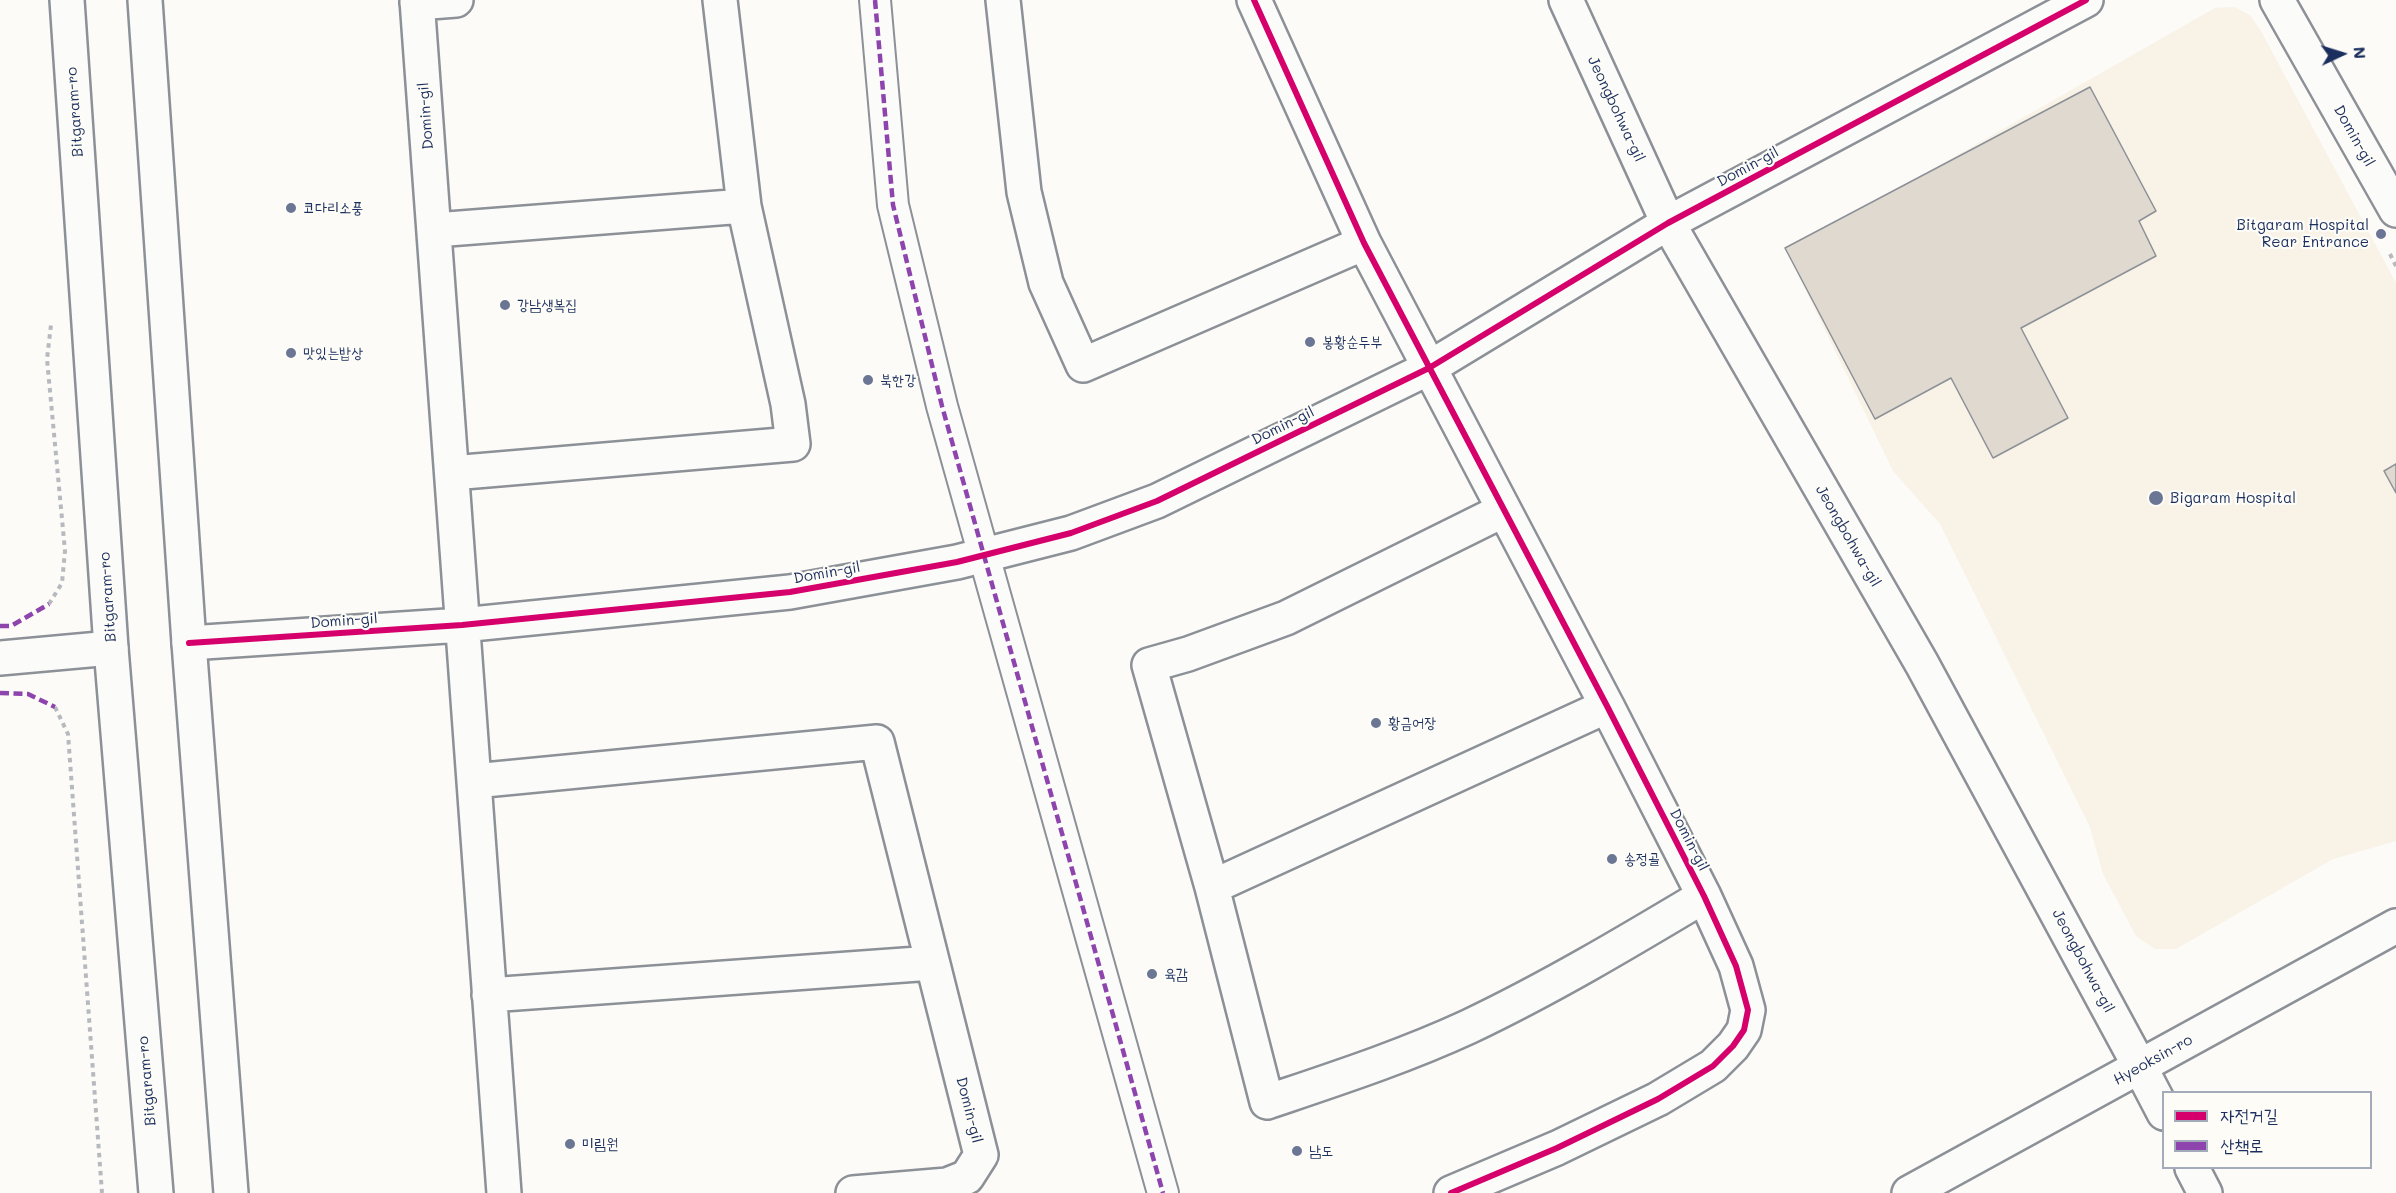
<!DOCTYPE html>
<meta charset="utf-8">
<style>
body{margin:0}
#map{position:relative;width:2396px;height:1193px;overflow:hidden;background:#fcfbf8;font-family:Mali,"Poor Story",sans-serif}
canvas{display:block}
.legend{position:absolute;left:2162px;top:1091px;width:210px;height:78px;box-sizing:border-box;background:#fdfcf7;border:2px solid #a3aaba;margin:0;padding:8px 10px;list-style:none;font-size:18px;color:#1b2f5e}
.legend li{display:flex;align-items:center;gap:12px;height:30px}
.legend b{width:30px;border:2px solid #a3aaba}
.north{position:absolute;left:2312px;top:24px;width:60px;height:60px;-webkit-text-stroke:4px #fdfcf7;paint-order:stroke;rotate:86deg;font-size:16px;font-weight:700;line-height:24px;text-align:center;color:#1b2f5e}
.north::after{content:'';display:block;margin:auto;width:21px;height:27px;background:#1b2f5e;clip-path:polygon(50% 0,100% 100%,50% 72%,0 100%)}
</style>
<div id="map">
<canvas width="2396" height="1193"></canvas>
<ul class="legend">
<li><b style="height:8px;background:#d6006c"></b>자전거길</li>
<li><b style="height:8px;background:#8e44ad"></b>산책로</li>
</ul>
<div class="north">N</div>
</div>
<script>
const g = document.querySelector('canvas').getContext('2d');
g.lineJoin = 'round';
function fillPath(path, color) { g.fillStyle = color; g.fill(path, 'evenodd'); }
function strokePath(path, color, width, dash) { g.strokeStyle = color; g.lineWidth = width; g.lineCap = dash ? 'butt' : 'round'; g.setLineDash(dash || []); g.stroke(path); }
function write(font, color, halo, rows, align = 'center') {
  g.font = font + ' Mali,"Poor Story",sans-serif'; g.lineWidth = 4.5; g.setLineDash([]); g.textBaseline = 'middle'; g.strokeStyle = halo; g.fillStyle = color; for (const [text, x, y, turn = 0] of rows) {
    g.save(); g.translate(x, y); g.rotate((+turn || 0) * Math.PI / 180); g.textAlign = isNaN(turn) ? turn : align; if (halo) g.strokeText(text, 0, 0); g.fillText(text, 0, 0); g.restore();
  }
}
fillPath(new Path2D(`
 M 2234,7 L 2250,15 L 2261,31 L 2396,283 L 2396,841 L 2333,859 L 2176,949 L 2155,949 L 2136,936 L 2103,874 L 2090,827 L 1940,524 L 1893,471 L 1793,264 L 1798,246 L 2215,8 Z`), '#f8f2e7');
const building = new Path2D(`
 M 2090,87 L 2156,211 L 2139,221 L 2156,256 L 2021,328 L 2068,418 L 1993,458 L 1951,378 L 1875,419 L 1785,248 Z
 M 2396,464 L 2396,493 L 2384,471 Z`);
fillPath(building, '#e0d9cf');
strokePath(building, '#8c9097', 1.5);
const pedestrian = new Path2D(`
 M 875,0 L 893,205 L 942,406 L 1163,1193`);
const minor = new Path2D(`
 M 417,0 L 504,1193
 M 1003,0 L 1024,192 L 1046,283 L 1083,365 L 1364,243
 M 1254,0 L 1364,243 L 1607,706 L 1704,896 L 1736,966 L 1748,1010 L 1744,1030 L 1733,1046 L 1713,1066 L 1658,1099 L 1557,1148 L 1451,1193
 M 2277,0 L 2396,210
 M 417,3 L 456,0
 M 435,230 L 744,206
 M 452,473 L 793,444 L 788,404 L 744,206 L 720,0
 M 1504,510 L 1286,618 L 1188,654 L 1149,665 L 1212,887 L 1267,1102 C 1335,1079 1403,1057 1468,1027 C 1550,988 1627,942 1704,896
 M 189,643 L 462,625 L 790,592 L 957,562 L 1071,533 L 1157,501 L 1429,368 L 1668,223 L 2086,0
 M 0,658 L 111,648
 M 474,781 L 877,742 L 981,1155 L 967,1177 L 947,1185 L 853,1193
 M 1212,887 L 1607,706
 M 489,995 L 932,963
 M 2140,1067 L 2164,1113
 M 2192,1168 L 2205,1193`);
const tertiary = new Path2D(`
 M 1566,0 L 1668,223 L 1922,664 L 2140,1067`);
const secondary = new Path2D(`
 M 67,0 L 111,648 L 156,1193
 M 145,0 L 189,643 L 231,1193
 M 1909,1193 L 2396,926`);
strokePath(pedestrian, '#8c9097', 34);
strokePath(minor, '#8c9097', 38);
strokePath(tertiary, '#8c9097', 38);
strokePath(secondary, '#8c9097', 38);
strokePath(new Path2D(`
 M 2390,254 L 2396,266
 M 49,604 L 62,583 L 65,551 L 47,359 L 51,325
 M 55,707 L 68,734 L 102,1193`), '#b6b9bd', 4, [4.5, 4.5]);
strokePath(pedestrian, '#fbfbf9', 30);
strokePath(minor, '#fbfbf9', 33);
strokePath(tertiary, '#fbfbf9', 33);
strokePath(secondary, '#fbfbf9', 33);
strokePath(new Path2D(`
 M 875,0 L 893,205 L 942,406 L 1163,1193
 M 0,626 L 11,626 L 49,604
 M 0,693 L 28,694 L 55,707`), '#8e44ad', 4.5, [9, 4.5]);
strokePath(new Path2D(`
 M 1254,0 L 1364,243 L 1607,706 L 1704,896 L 1736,966 L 1748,1010 L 1744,1030 L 1733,1046 L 1713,1066 L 1658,1099 L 1557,1148 L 1451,1193
 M 189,643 L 462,625 L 790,592 L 957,562 L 1071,533 L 1157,501 L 1429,368 L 1668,223 L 2086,0`), '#d6006c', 6);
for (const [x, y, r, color] of [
 [291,208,6,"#6a7694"],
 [2381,234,6,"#6a7694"],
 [505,305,6,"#6a7694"],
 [1310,342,6,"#6a7694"],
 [291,353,6,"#6a7694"],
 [868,380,6,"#6a7694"],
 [2156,498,8,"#6a7694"],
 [1376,723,6,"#6a7694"],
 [1612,859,6,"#6a7694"],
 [1152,974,6,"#6a7694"],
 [570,1144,6,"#6a7694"],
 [1297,1151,6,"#6a7694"]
]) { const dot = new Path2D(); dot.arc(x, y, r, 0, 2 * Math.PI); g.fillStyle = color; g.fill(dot); strokePath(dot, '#fdfcf7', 2); }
write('15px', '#1b2f5e', '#fdfcf7', [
 ["Jeongbohwa-gil",1616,109,65],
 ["Bitgaram-ro",75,112,-94],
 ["Domin-gil",426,116,-94],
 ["Domin-gil",2354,136,61],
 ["Domin-gil",1748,167,-28],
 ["Domin-gil",1283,426,-26],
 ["Jeongbohwa-gil",1848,536,60],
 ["Domin-gil",827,573,-10],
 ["Bitgaram-ro",108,597,-94],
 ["Domin-gil",344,621,-4],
 ["Domin-gil",1689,840,63],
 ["Jeongbohwa-gil",2083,961,62],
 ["Hyeoksin-ro",2153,1060,-29],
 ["Bitgaram-ro",147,1081,-95],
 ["Domin-gil",969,1110,76]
]);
write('15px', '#1b2f5e', '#fdfcf7', [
 ["코다리소풍",303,208],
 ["Bitgaram Hospital",2369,225,"right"],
 ["Rear Entrance",2369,242,"right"],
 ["강남생복집",517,305],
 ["봉황순두부",1322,342],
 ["맛있는밥상",303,353],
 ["북한강",880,380],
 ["Bigaram Hospital",2170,498],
 ["황금어장",1388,723],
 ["송정골",1624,859],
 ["육감",1164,974],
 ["미림원",582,1144],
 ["남도",1309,1151]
], 'left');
</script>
